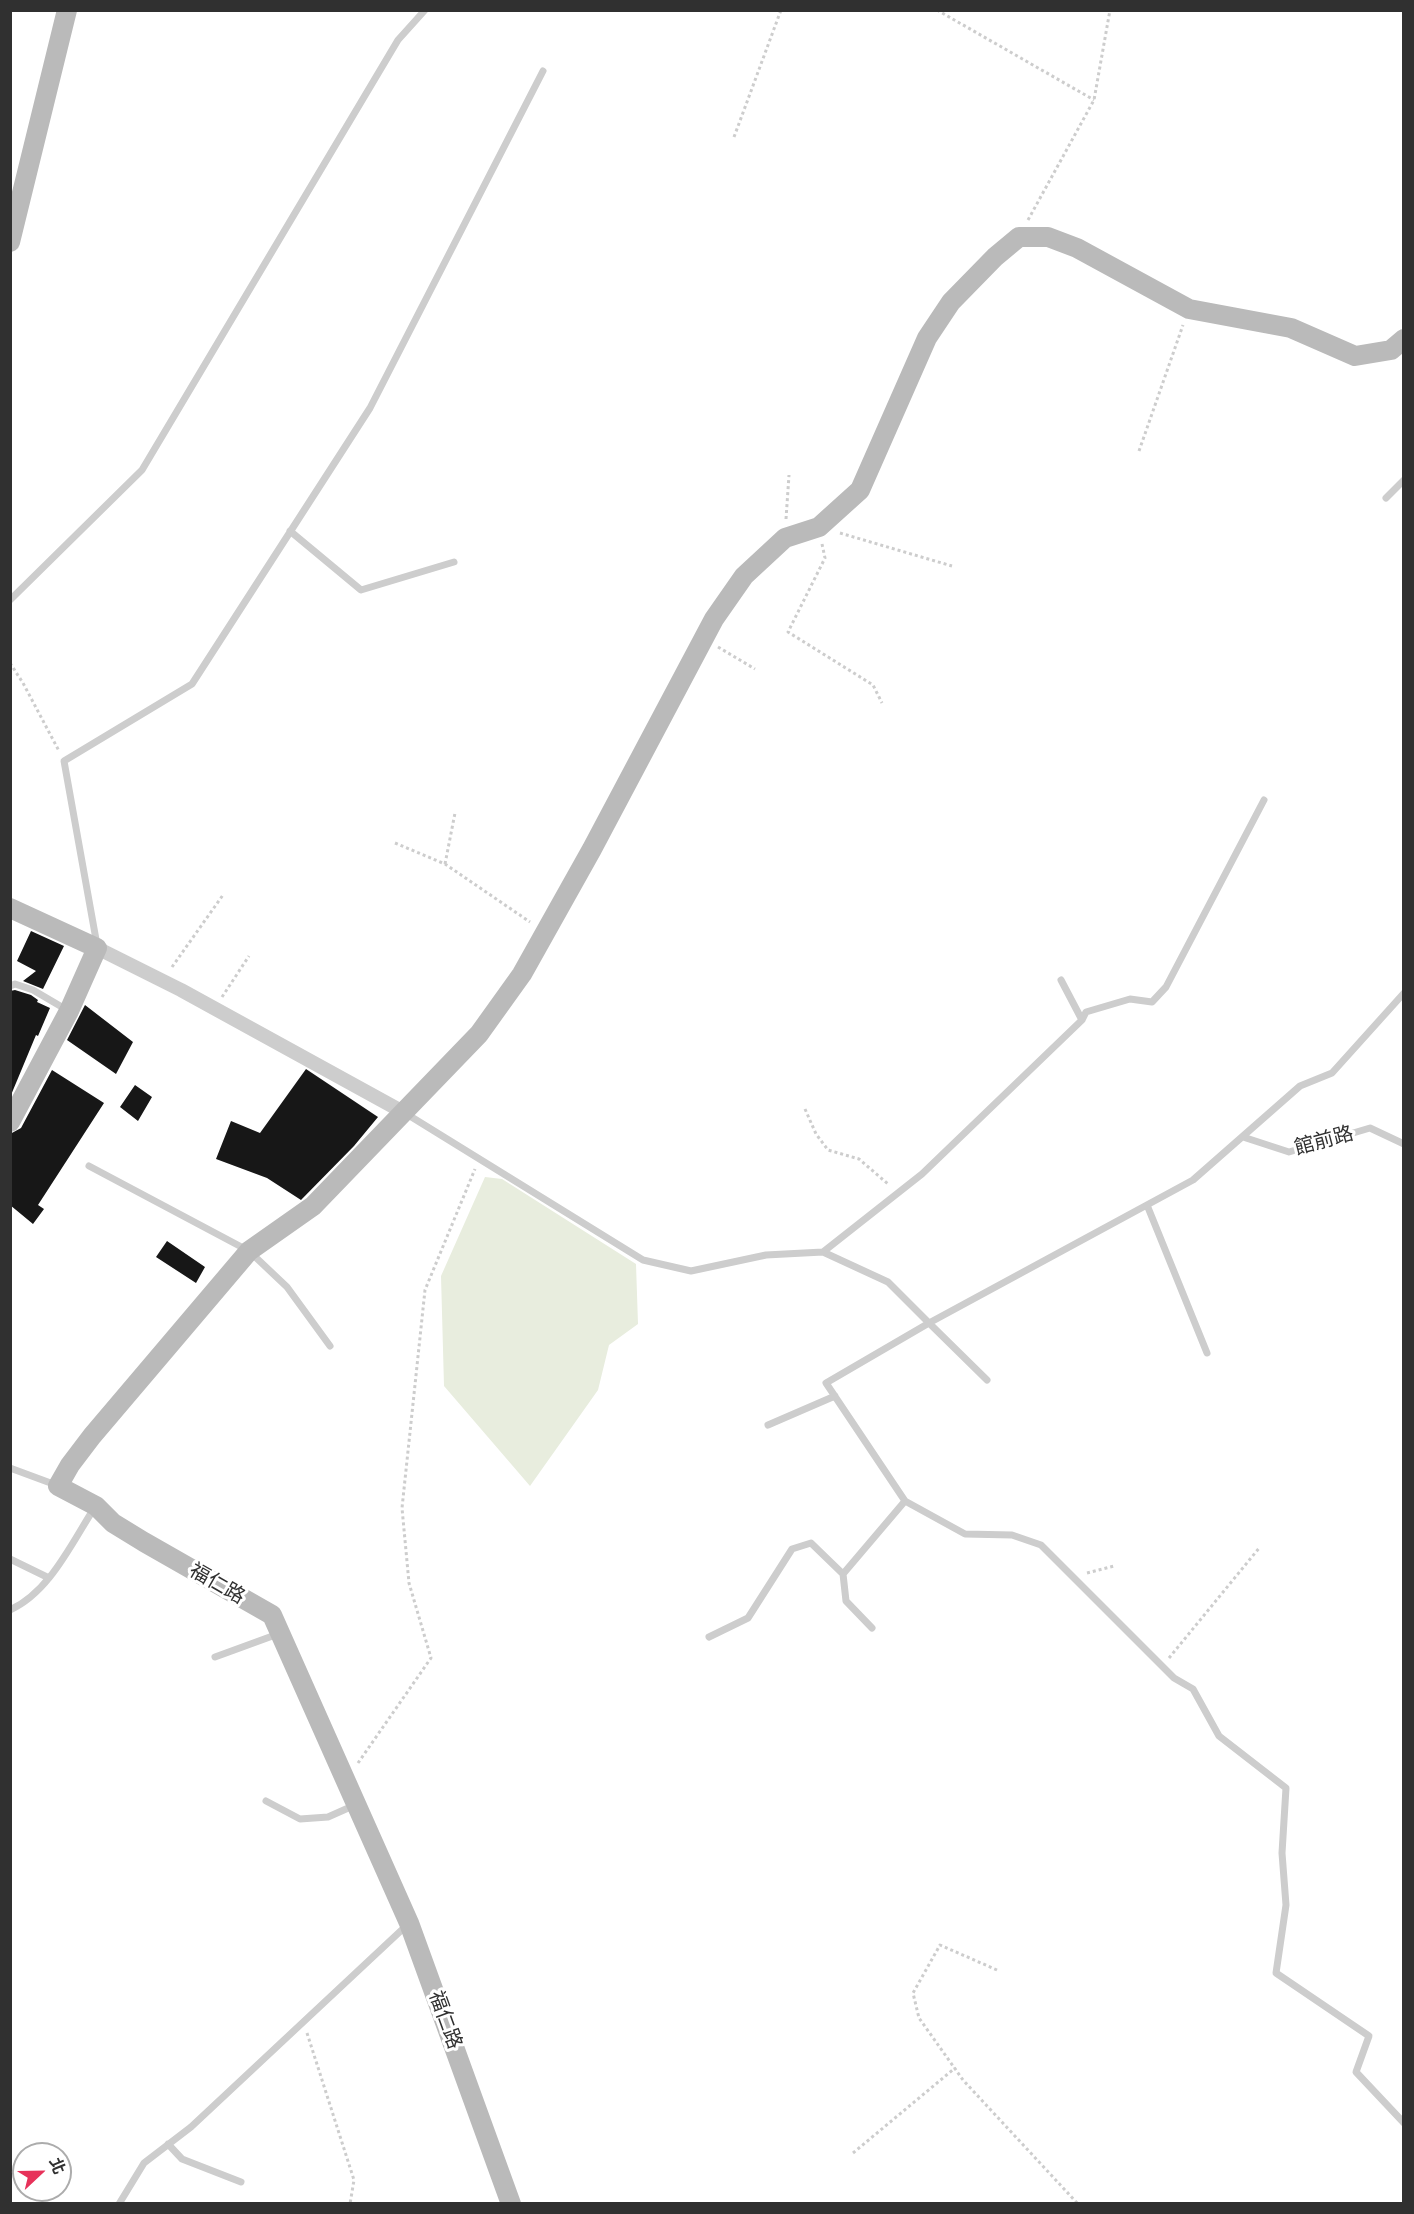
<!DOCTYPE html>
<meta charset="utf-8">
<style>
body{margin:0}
#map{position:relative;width:1414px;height:2214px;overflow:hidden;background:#fff;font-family:Montserrat,"Noto Sans TC",sans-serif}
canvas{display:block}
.frame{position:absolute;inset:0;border:12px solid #303030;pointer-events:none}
.north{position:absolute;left:12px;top:2142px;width:60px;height:60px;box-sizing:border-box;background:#fff;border:2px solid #acacac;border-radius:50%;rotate:68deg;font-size:16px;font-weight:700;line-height:24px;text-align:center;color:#303030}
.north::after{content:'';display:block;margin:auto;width:21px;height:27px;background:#e7325a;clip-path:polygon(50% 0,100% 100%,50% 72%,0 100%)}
</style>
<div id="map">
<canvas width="1414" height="2214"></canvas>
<div class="frame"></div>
<div class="north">北</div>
</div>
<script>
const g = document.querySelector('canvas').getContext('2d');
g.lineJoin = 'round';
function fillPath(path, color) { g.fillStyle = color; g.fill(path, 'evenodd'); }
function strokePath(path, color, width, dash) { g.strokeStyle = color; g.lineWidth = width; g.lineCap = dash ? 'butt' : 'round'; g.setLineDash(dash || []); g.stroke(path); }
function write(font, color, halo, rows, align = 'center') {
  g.font = font + ' Montserrat,"Noto Sans TC",sans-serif'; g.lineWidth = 6; g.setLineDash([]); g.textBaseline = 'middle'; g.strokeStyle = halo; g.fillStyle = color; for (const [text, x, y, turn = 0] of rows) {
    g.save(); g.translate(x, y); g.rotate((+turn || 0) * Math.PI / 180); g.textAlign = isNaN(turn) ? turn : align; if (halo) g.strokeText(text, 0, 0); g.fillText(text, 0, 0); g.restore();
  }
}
fillPath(new Path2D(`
 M 485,1177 L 502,1179 L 636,1264 L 638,1324 L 609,1345 L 598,1390 L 530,1486 L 444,1386 L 441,1276 Z`), '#e8edde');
fillPath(new Path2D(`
 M 31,931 L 64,946 L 43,989 L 23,981 L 36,971 L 17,961 Z
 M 15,990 L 31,995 L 38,1000 L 37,1002 L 50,1008 L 38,1036 L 36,1035 L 11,1095 L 10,991 Z
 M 85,1005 L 133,1042 L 116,1074 L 67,1040 Z
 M 306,1069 L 378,1117 L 354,1146 L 301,1200 L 267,1178 L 216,1159 L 231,1121 L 260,1133 Z
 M 52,1070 L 104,1103 L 38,1205 L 44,1209 L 33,1224 L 10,1205 L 10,1134 L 21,1128 Z
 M 135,1085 L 152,1097 L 138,1121 L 120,1107 Z
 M 167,1241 L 205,1267 L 196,1283 L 156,1257 Z`), '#171717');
strokePath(new Path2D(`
 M 937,10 L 1094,100
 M 734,137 L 781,10
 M 1028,220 L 1094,100 L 1110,10
 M 1139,451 L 1183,325
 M 786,519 L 789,475
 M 840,533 L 952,566
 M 822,544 L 825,558 L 788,632 L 873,685 L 882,703
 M 718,647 L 755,669
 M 10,663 L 23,683 L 59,751
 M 395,843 L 445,864 L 530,922
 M 445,864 L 455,813
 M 172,967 L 223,895
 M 222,997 L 249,956
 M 805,1109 L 816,1134 L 828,1150 L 859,1159 L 888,1184
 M 1087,1573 L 1114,1566
 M 1169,1658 L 1260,1547
 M 358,1763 L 431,1658 L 409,1583 L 402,1508 L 425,1290 L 475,1169
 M 997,1970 L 940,1945 L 913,1993 L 919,2018 L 963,2080 L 1078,2204
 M 307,2033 L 354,2180 L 350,2204
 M 853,2153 L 955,2068`), '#cdcdcd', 3, [3, 3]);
strokePath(new Path2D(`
 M 1386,498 L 1404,480
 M 290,531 L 361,590 L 454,562
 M 10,600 L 142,470 L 398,40 L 425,10
 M 97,945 L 64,761 L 192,684 L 370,408 L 543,71
 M 1061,980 L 1082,1020
 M 10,986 L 15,984 L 33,990 L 67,1010
 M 405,1113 L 643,1260 L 691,1271 L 766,1255 L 823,1252 L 888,1282 L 929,1323 L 826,1383 L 905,1501 L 965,1534 L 1012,1535 L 1041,1545 L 1174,1678 L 1193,1689 L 1219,1736 L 1286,1788 L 1282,1853 L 1286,1905 L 1276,1973 L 1369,2036 L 1356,2072 L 1404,2123
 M 1243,1137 L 1289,1152 L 1370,1128 L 1404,1144
 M 89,1166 L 249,1251 L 287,1287 L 330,1346
 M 1147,1205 L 1207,1353
 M 823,1252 L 922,1174 L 1082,1020 L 1086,1012 L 1130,999 L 1152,1002 L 1166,987 L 1264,800
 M 987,1380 L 929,1323 L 1193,1180 L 1300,1086 L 1332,1073 L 1404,993
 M 768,1425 L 835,1396
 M 10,1468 L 56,1485
 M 10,1559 L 49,1578
 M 843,1574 L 846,1601 L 872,1628
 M 10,1610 C 50,1592 72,1542 95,1507
 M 709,1637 L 748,1618 L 792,1549 L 811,1543 L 843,1574 L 905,1501
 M 215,1657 L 278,1634
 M 266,1801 L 300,1819 L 328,1817 L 355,1805
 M 168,2144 L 182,2159 L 241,2182
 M 119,2204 L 144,2163 L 191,2127 L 407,1925`), '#cdcdcd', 7);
strokePath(new Path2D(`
 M 97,948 L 181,990 L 403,1112`), '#cdcdcd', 14);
strokePath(new Path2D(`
 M 10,242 L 67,10
 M 10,908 L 97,948 L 69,1011 L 10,1122
 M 511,2204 L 409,1923 L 272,1615 L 144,1542 L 113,1523 L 96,1506 L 58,1486 L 70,1465 L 92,1436 L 249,1251 L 313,1206 L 479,1034 L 522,974 L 592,849 L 714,619 L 744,576 L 785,538 L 819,527 L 860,490 L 927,338 L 951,302 L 995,257 L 1019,237 L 1048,237 L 1077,248 L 1189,309 L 1291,328 L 1355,356 L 1391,350 L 1404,339`), '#bababa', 20);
write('20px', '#303030', '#fff', [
 ["館前路",1324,1141,-15],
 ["福仁路",217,1584,30],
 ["福仁路",445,2020,70]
]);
</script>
